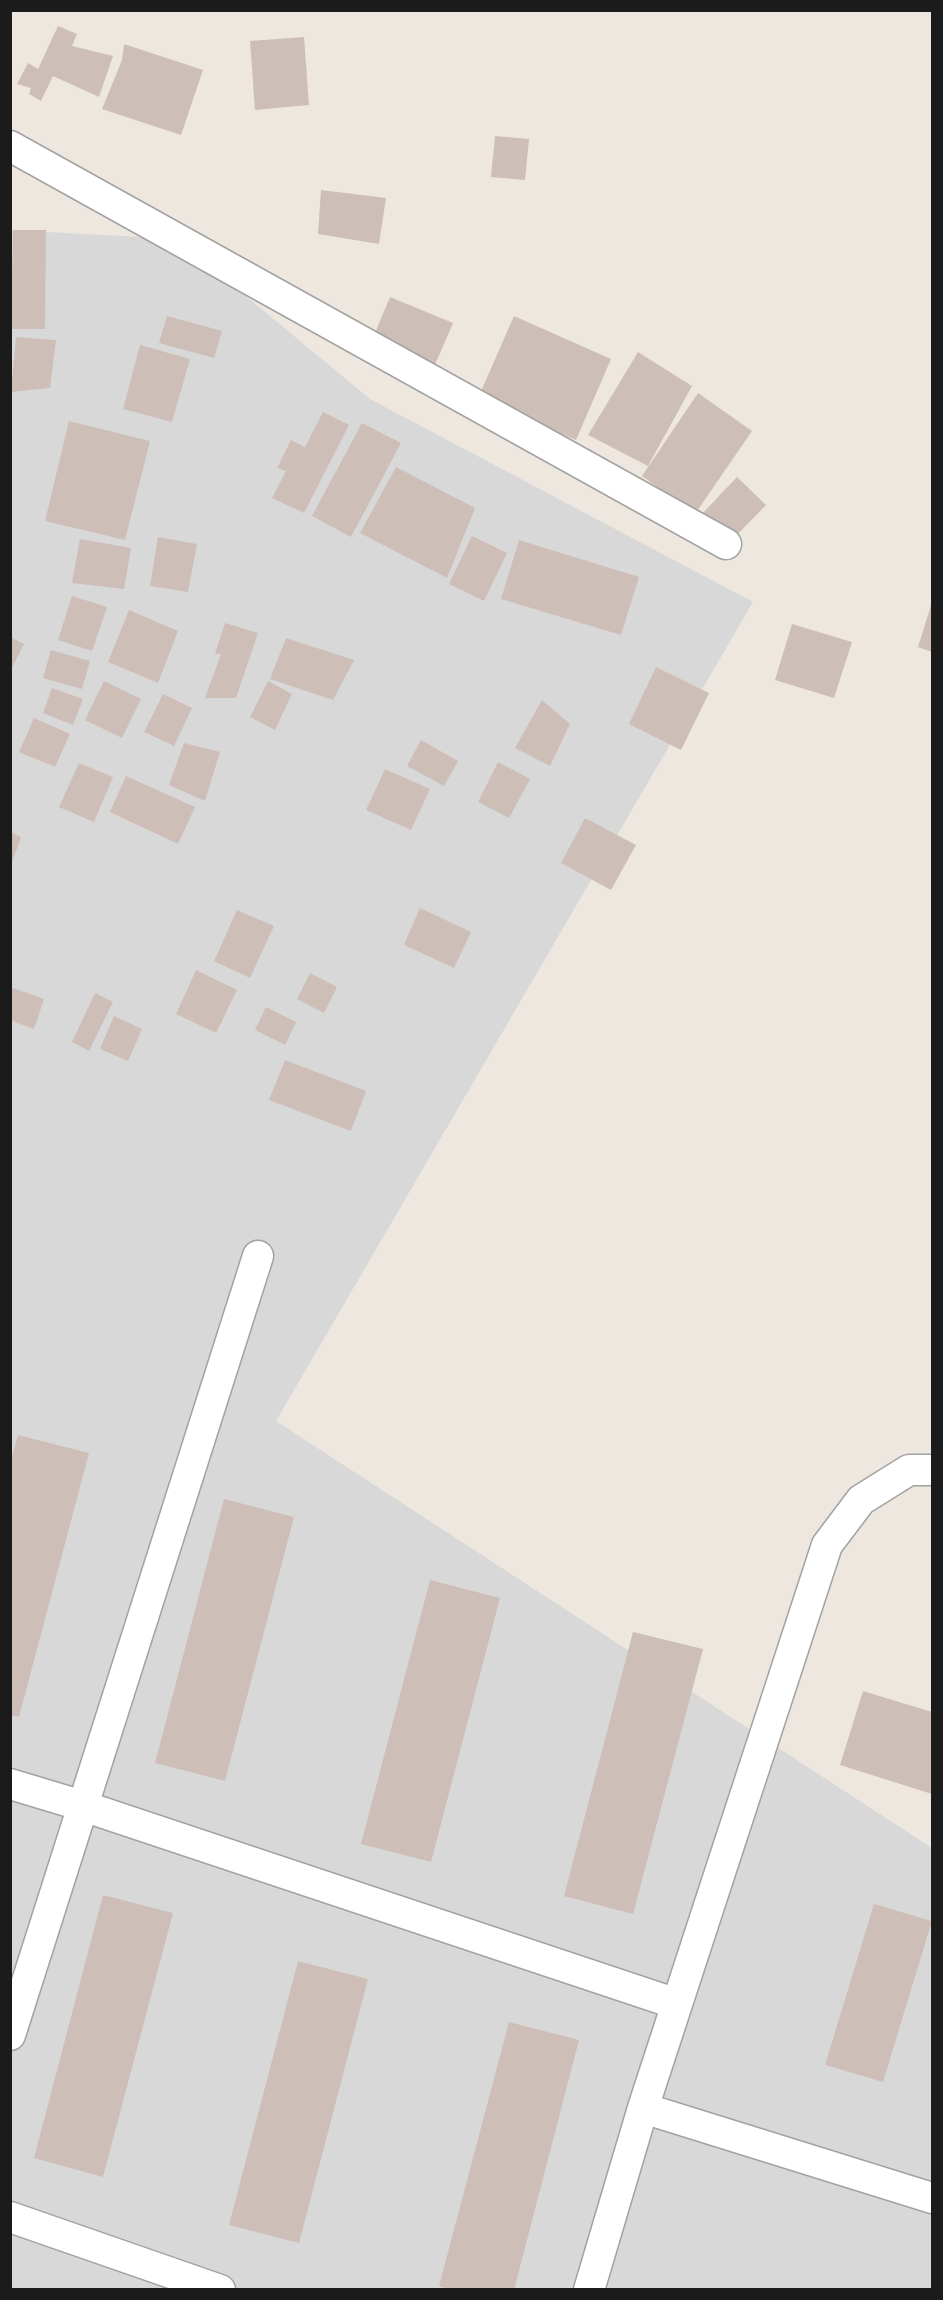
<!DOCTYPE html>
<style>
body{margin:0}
#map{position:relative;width:943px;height:2300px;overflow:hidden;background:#eee7df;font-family:Karla,sans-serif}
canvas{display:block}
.frame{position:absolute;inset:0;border:12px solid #1b1b1b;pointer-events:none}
</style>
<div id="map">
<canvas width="943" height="2300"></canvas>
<div class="frame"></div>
</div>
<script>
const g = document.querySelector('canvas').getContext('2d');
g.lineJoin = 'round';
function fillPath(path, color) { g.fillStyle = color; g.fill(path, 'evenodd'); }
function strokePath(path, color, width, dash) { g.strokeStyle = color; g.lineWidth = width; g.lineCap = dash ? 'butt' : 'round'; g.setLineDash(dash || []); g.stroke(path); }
fillPath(new Path2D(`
 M 10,230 L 177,239 L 370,399 L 753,602 L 276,1421 L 932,1848 L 932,2289 L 11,2289 Z`), '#d9d8d8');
fillPath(new Path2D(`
 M 58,26 L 77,34 L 72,46 L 113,56 L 99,97 L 53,76 L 41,101 L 29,94 L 31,88 L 17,84 L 28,63 L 38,69 Z
 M 304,37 L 309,105 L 255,110 L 250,41 Z
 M 124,44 L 203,70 L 181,135 L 102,109 L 122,60 Z
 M 495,136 L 529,139 L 525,180 L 491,177 Z
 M 321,190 L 386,198 L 379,244 L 318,234 Z
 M 13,230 L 46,230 L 45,329 L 11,329 Z
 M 390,297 L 453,323 L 434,367 L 390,349 L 394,341 L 375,333 Z
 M 167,316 L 222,331 L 214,358 L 159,343 Z
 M 514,316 L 611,359 L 576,440 L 478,398 Z
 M 16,337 L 56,340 L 50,388 L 11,392 Z
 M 140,345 L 190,359 L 172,422 L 123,409 Z
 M 638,352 L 692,386 L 648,466 L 588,435 Z
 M 698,393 L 752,431 L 695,514 L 642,476 Z
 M 323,412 L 349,425 L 304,513 L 272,498 L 286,471 L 277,468 L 291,440 L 305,447 Z
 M 69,421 L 150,441 L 125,540 L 45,521 Z
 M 362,423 L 401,443 L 351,537 L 312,516 Z
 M 396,467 L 475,508 L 447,578 L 360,533 Z
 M 737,477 L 766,505 L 729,543 L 700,516 Z
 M 472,536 L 507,553 L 484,601 L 449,584 Z
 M 158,537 L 197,544 L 188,592 L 150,586 Z
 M 80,539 L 131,548 L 124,589 L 72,583 Z
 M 519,540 L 639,577 L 621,635 L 501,599 Z
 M 72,596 L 107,607 L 92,651 L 58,640 Z
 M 932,602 L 932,652 L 918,647 Z
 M 129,610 L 178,631 L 158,683 L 108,662 Z
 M 225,623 L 258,633 L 236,698 L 205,698 L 221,654 L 215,654 Z
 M 792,624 L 852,642 L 834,698 L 775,680 Z
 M 10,637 L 24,644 L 10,672 Z
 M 286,638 L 354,660 L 333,700 L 270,679 Z
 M 51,650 L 90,661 L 82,689 L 43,678 Z
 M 656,667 L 709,693 L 681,750 L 629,724 Z
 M 104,681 L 141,699 L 122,738 L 85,720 Z
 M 268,681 L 292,694 L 275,730 L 250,717 Z
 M 52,688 L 83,699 L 73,725 L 43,713 Z
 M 163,694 L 192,708 L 174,746 L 144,732 Z
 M 542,700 L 570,724 L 550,766 L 515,748 Z
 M 34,718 L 70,734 L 55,767 L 19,752 Z
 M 421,740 L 458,761 L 444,786 L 407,766 Z
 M 184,743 L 220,752 L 205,801 L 169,785 Z
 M 498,762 L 530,779 L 509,818 L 478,802 Z
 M 79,763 L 113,777 L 94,822 L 59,807 Z
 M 385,769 L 430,789 L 411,830 L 366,810 Z
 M 126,776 L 195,807 L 178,844 L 110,812 Z
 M 585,818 L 636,845 L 611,890 L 561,863 Z
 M 10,832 L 21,837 L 11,865 L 10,865 Z
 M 420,908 L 471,932 L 454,968 L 404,945 Z
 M 237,910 L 274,926 L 250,978 L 214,961 Z
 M 196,970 L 237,990 L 216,1033 L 176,1014 Z
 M 310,973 L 337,987 L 324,1013 L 297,999 Z
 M 10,987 L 44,999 L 34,1029 L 10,1020 Z
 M 95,993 L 113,1002 L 89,1051 L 72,1042 Z
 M 266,1007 L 296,1022 L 285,1045 L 255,1030 Z
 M 114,1016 L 142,1029 L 128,1061 L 100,1049 Z
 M 285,1060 L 366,1091 L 351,1131 L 269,1100 Z
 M 18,1435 L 89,1453 L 19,1717 L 10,1715 L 10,1464 Z
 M 224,1499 L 294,1517 L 225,1781 L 155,1763 Z
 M 430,1580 L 500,1598 L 431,1862 L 361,1844 Z
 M 633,1632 L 703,1649 L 633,1914 L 564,1896 Z
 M 863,1691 L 932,1712 L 932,1794 L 840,1765 Z
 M 103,1895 L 173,1913 L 103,2177 L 34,2158 Z
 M 874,1904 L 932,1921 L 883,2082 L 825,2065 Z
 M 298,1961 L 368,1979 L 299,2243 L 229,2225 Z
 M 509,2022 L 579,2040 L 514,2290 L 452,2290 L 439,2286 Z`), '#cebeb8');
const minor = new Path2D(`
 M 10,146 L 726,544
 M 10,1784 L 83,1806 L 677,2004
 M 10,2035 L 258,1256
 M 643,2108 L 932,2198
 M 10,2217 L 220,2290
 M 589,2290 L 643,2108 L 827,1545 L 861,1500 L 909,1470 L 932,1470`);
strokePath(minor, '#a2a2a2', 33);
strokePath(minor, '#fff', 30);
</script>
